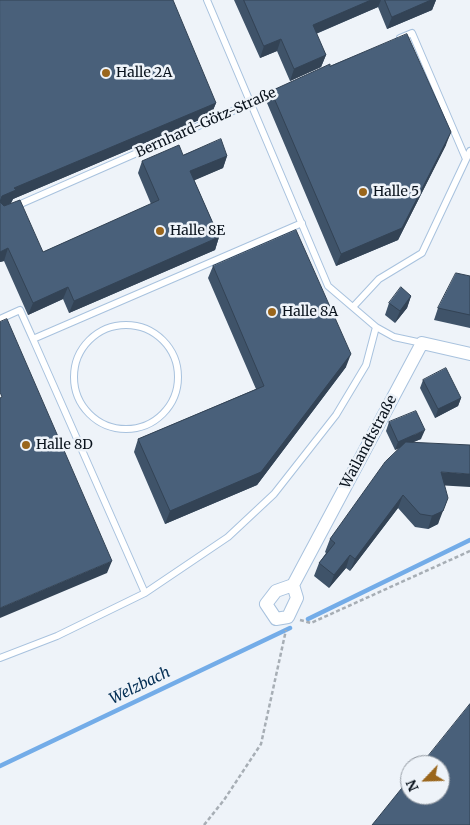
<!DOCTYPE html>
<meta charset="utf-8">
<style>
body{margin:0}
#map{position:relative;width:470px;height:825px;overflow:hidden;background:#eef3f9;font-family:Merriweather,serif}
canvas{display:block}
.north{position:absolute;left:400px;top:755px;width:50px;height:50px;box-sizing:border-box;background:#eef3f9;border:1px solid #9299a1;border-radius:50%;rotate:246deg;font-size:14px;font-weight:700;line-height:20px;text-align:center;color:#09121c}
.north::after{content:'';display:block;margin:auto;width:18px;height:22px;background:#9a661c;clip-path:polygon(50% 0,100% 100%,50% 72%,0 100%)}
</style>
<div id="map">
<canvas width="470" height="825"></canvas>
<div class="north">N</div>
</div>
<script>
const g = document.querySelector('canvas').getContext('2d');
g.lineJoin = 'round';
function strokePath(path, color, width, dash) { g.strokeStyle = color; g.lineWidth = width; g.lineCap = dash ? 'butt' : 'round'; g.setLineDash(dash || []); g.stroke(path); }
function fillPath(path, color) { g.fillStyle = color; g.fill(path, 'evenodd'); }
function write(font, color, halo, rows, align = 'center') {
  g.font = font + ' Merriweather,serif'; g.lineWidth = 5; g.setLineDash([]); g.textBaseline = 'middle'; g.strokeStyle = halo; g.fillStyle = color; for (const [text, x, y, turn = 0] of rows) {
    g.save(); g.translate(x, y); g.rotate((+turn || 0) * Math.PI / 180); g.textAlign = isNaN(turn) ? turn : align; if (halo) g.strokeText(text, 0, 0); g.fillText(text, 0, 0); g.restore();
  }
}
strokePath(new Path2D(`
 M 308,619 L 470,540
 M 0,766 L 290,628`), '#73ace8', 4.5);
const service = new Path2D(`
 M 207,0 L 328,286 L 376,327 L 394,337 L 422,343
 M 400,38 L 412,33 L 466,159
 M 0,213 L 276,92
 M 353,307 L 379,279 L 422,253 L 470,151
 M 0,319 L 20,310 L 33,339 L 302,223
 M74 377a52 52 0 1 1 104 0a52 52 0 1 1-104 0Z
 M 33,339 L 145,593
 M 0,658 L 57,636 L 145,593 L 228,537 L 274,494 L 336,415 L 366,365 L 376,327`);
const minor = new Path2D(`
 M 293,585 L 276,591 L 266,604 L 276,619 L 288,617 L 297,598 L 293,585 L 422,343 L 470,354`);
strokePath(service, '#a8c2de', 8);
strokePath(minor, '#a8c2de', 14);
strokePath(new Path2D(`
 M 300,620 L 311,623 L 470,551
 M 204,825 L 224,800 L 261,744 L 286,630`), '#a7aeb5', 2.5, [4, 2.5]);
strokePath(service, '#fff', 6);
strokePath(minor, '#fff', 12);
fillPath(new Path2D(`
 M 0,0 L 216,103 L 211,115 L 13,199 L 11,203 L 43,252 L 151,204 L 138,173 L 142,161 L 183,155 L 227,156 L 223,168 L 194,180 L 219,237 L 215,250 L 69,313 L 63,299 L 28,315 L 4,261 L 0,262 Z
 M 234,0 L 436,0 L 432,10 L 387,29 L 378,7 L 316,34 L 326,55 L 321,67 L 290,81 L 277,51 L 260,58 Z
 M 330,66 L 446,145 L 398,240 L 336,266 L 267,103 L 271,91 Z
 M 213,266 L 346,367 L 257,485 L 165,524 L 134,452 L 138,439 L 256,389 L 208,278 Z
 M 470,276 L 470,328 L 434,320 L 438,308 Z
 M 411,296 L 407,308 L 395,323 L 385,315 L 389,303 Z
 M 423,380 L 461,398 L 458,406 L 435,418 L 420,388 Z
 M 389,422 L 421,439 L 413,442 L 445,485 L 438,524 L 428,529 L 415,527 L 398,508 L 350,571 L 346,568 L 329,588 L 314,576 L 319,563 L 326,553 L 325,552 L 330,539 L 399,448 L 395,450 L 386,431 Z`), '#3f5369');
fillPath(new Path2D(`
 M 371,0 L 381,0 L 378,7 L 308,37 L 313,25 Z
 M 431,0 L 436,0 L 432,10 L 387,29 L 392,17 Z
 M 281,39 L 277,51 L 260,58 L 264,46 Z
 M 326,55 L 321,67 L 290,81 L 294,69 Z
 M 216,103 L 211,115 L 13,199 L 11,203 L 0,208 L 0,202 L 2,196 L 14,188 Z
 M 451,132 L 446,145 L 398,240 L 336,266 L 341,254 Z
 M 227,156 L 223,168 L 186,184 L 190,171 Z
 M 219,237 L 215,250 L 69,313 L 74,301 Z
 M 8,248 L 4,261 L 0,262 L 0,252 Z
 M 68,287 L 63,299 L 28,315 L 33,303 Z
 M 411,296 L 407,308 L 395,323 L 400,311 Z
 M 351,354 L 346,367 L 257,485 L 165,524 L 170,511 Z
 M 461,398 L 458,406 L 435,418 L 438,409 Z
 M 425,430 L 421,439 L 395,450 L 398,442 Z
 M 441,472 L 470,474 L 470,487 L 436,485 Z
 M 403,495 L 398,508 L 350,571 L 355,559 Z
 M 448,498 L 438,524 L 428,529 L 432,516 Z
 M 350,555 L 346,568 L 329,588 L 334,575 Z
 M 112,561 L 107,573 L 0,618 L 0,608 Z`), '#334355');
const building = new Path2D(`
 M 0,0 L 173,0 L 216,103 L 14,188 L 16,190 L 2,196 L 0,202 Z
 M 244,0 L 371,0 L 313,25 L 326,55 L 294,69 L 281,39 L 264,46 Z
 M 385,0 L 431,0 L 392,17 Z
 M 407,34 L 451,132 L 402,228 L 341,254 L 271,91 L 330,64 L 330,66 Z
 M 221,139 L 227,156 L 190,171 L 219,237 L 74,301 L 68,287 L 33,303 L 8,248 L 0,252 L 0,202 L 4,206 L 20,200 L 43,252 L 159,200 L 142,161 L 179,145 L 183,155 Z
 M 296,230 L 351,354 L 261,472 L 170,511 L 138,439 L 264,386 L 213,266 Z
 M 456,273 L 470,276 L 470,315 L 438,308 Z
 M 401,287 L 411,296 L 400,311 L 389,303 Z
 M 7,319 L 112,561 L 0,608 L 0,398 L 2,397 L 0,392 L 0,322 Z
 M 446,368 L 461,398 L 438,409 L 423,380 Z
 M 416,411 L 425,430 L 398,442 L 389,422 Z
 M 406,442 L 470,445 L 470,474 L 441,472 L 448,498 L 443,511 L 432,516 L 420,514 L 403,495 L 355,559 L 350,555 L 334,575 L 319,563 L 335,543 L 330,539 L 385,462 Z
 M 470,704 L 470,825 L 372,825 L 410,778 L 410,795 L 440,795 L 440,765 L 421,765 Z`);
fillPath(building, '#49607a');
strokePath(building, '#334355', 1);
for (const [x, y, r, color] of [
 [106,73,5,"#9a661c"],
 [363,192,5,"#9a661c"],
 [160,231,5,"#9a661c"],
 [272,312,5,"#9a661c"],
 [26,445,5,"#9a661c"]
]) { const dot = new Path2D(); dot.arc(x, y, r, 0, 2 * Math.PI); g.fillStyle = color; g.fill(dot); strokePath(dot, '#eef3f9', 2); }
write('14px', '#09121c', '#eef3f9', [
 ["Halle 2A",116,73],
 ["Halle 5",373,192],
 ["Halle 8E",170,231],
 ["Halle 8A",282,312],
 ["Halle 8D",36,445]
], 'left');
write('14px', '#09121c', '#eef3f9', [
 ["Bernhard-Götz-Straße",206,123,-24],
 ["Wailandtstraße",369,442,-62]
]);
write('italic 15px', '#022d53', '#eef3f9', [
 ["Welzbach",140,686,-26]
]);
</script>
